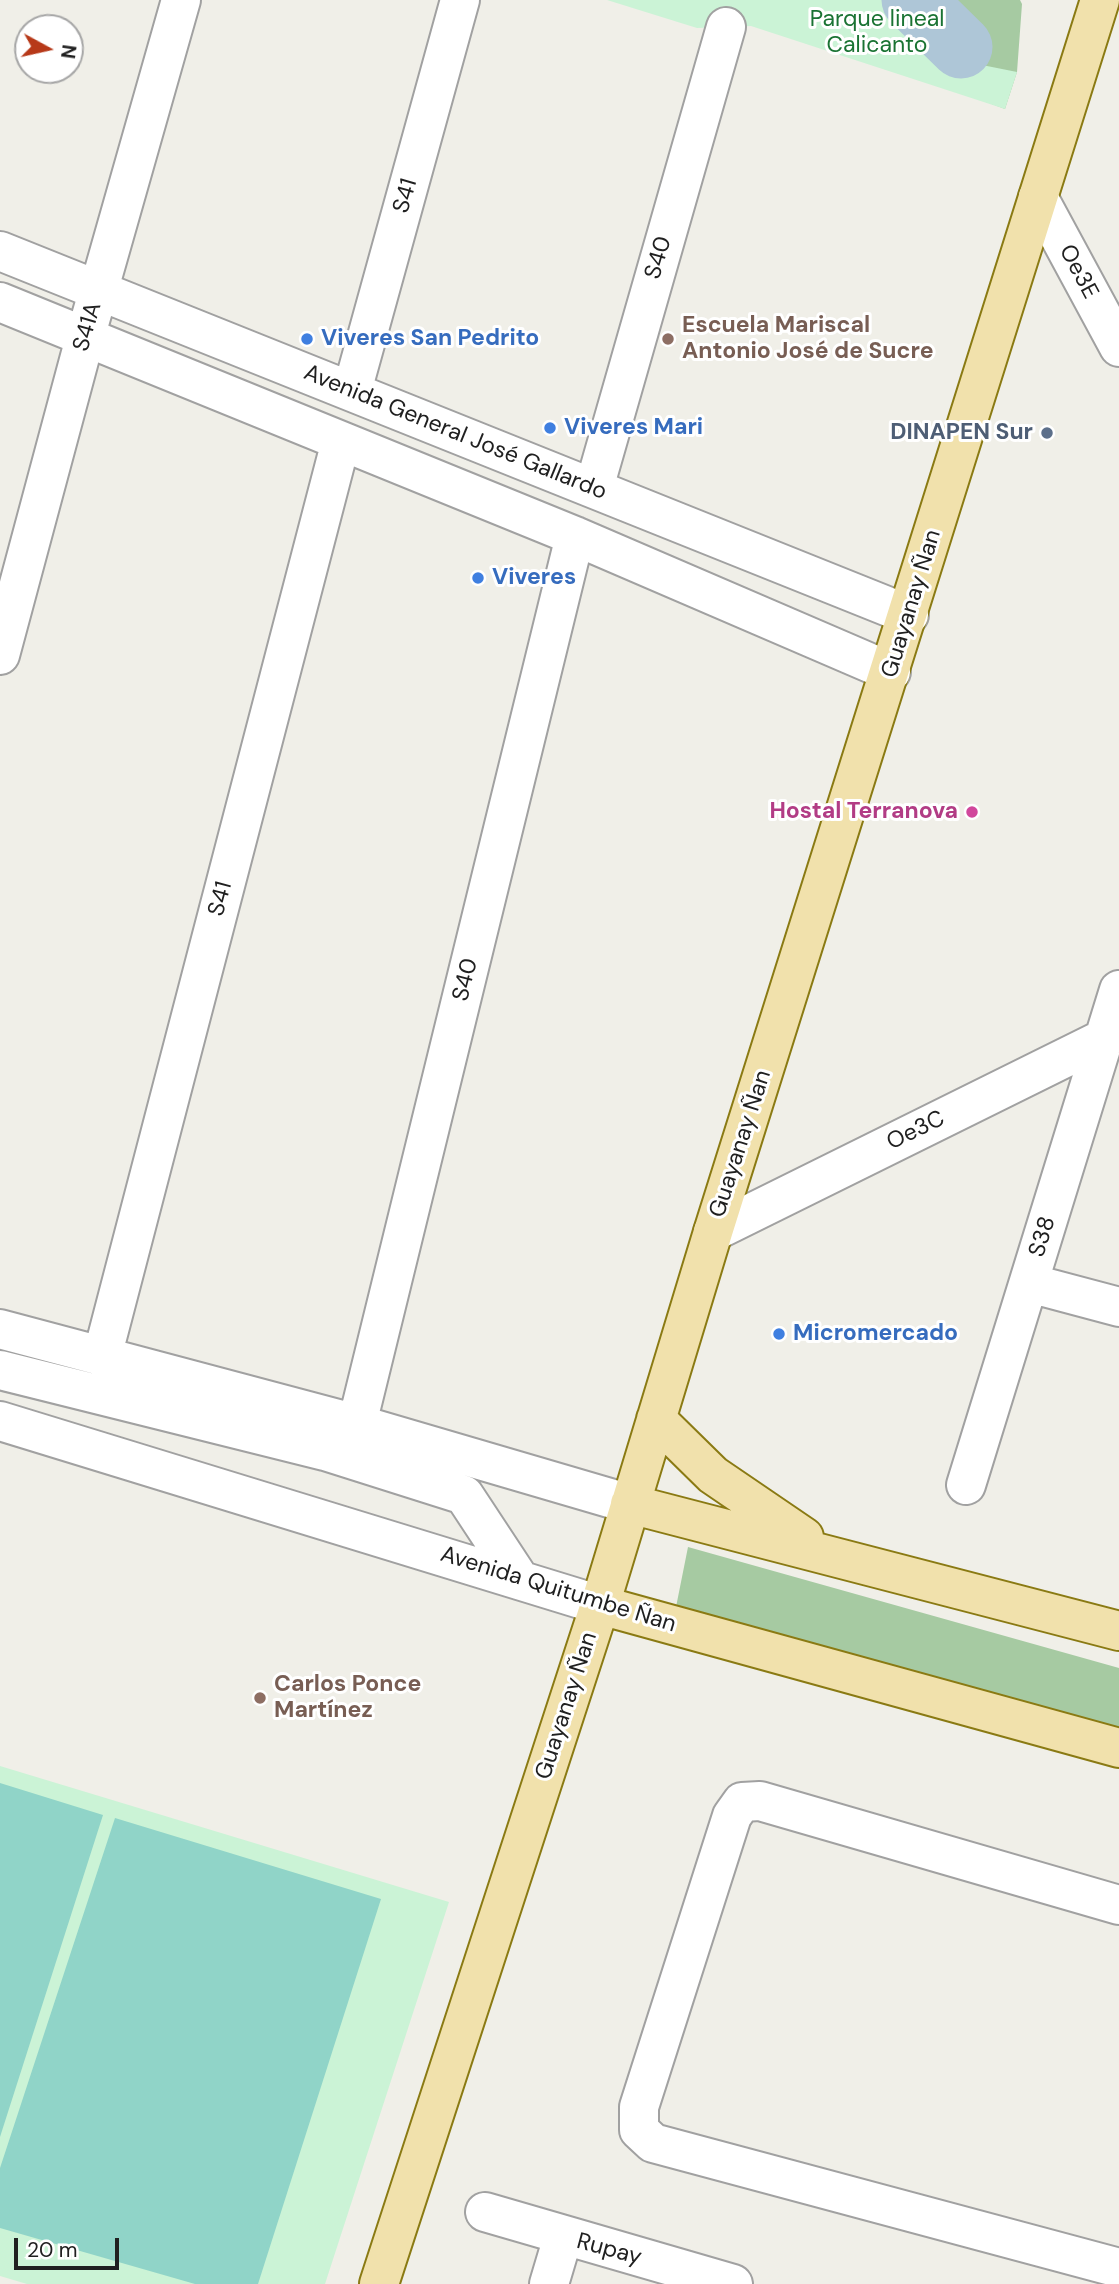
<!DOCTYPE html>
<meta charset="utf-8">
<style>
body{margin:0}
#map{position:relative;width:1119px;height:2284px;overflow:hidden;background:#f0efe8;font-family:"DM Sans",sans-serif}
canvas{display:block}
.north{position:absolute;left:14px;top:14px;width:70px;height:70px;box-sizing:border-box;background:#fff;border:2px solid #a6a6a6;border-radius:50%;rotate:98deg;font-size:19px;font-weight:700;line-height:28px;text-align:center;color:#202020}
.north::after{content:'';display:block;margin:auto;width:24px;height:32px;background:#b73919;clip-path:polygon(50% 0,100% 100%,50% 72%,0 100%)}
.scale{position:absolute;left:14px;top:2238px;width:105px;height:32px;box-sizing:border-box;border:4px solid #202020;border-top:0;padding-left:9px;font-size:21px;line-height:24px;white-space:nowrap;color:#202020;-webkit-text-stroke:5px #fff;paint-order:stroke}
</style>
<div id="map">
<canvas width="1119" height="2284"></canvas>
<div class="north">N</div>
<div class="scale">20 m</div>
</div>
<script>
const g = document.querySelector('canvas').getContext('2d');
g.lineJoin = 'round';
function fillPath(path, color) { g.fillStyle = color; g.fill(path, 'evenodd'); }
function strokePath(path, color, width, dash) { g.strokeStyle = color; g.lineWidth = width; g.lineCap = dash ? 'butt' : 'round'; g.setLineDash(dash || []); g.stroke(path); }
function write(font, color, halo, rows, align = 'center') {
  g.font = font + ' "DM Sans",sans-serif'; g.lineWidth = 6; g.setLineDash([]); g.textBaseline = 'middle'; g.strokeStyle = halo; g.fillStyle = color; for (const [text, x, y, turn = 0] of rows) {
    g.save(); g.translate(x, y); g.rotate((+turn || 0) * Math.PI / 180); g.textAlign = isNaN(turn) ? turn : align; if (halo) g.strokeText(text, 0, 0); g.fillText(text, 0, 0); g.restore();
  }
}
fillPath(new Path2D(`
 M 750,0 L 1020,0 L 1022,4 L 1017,72 L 1005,109 L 920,77 Z
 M 688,1547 L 1119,1668 L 1119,1738 L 674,1617 Z`), '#a6caa2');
fillPath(new Path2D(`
 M 607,0 L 888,0 L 952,59 L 1017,72 L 1005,109 L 751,26 L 697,28 Z
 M 0,1766 L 449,1902 L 325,2284 L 27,2284 L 0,2276 Z`), '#cbf3d6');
fillPath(new Path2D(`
 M 0,1783 L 103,1815 L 0,2137 Z
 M 115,1818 L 381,1899 L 258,2284 L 195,2284 L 0,2228 L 0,2168 Z`), '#90d4c8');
strokePath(new Path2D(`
 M 913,0 L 961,47`), '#aec6d7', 63);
const minor = new Path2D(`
 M 1038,197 L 1119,347
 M 0,251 L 909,615
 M 0,302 L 575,536 L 891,672
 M 352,391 L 460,0
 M 594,488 L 726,27
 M 0,655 L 85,338 L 181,0
 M 713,1232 L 1119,1031
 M 1029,1283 L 1119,1307
 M 0,1329 L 357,1424 L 630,1504
 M 102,1357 L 341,441
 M 0,1370 L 325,1451 L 464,1495 L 520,1580
 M 0,1421 L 600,1605
 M 357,1424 L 575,536
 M 966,1485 L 1119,990
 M 1119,1905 L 760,1801 L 742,1802 L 732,1816 L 639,2107 L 639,2130 L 653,2143 L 1119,2268
 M 485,2212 L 733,2284
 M 549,2284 L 563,2237`);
const major = new Path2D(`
 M 656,1419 L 713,1475 L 804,1537
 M 630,1504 L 1119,1631
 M 600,1605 L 1119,1748
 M 379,2284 L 600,1605 L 713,1232 L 1100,0`);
strokePath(minor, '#a1a1a1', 42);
strokePath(major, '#8a7a13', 42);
strokePath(minor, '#fff', 38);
strokePath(major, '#f1e1ac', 38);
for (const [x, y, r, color] of [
 [307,339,7,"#3f7fe0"],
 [668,339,7,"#8d6e63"],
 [550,428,7,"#3f7fe0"],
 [1047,433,7,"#5c6f8a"],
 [478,578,7,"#3f7fe0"],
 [972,812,7,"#d1479c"],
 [779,1334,7,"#3f7fe0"],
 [260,1698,7,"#8d6e63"]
]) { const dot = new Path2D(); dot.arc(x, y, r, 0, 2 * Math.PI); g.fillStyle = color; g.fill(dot); strokePath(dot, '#fff', 2.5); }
write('23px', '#1a7333', '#fff', [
 ["Parque lineal",877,20],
 ["Calicanto",877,46]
]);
write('23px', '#202020', '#fff', [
 ["S41",406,196,-74],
 ["S40",659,258,-74],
 ["Oe3E",1078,272,62],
 ["S41A",88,327,-74],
 ["Avenida General José Gallardo",455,433,22],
 ["Guayanay Ñan",912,604,-73],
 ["S41",221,899,-75],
 ["S40",466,980,-76],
 ["Oe3C",916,1131,-26],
 ["Guayanay Ñan",741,1144,-72],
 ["S38",1043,1237,-73],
 ["Avenida Quitumbe Ñan",558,1590,17],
 ["Guayanay Ñan",567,1706,-72],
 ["Rupay",609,2250,15]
]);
write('bold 23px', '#785e54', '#fff', [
 ["Escuela Mariscal",682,326],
 ["Antonio José de Sucre",682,352],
 ["Carlos Ponce",274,1685],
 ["Martínez",274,1711]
], 'left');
write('bold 23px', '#366cbe', '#fff', [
 ["Viveres San Pedrito",321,339],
 ["Viveres Mari",564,428],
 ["Viveres",492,578],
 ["Micromercado",793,1334]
], 'left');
write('bold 23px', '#4e5e75', '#fff', [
 ["DINAPEN Sur",1033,433]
], 'right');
write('bold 23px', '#b23c85', '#fff', [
 ["Hostal Terranova",958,812]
], 'right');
</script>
